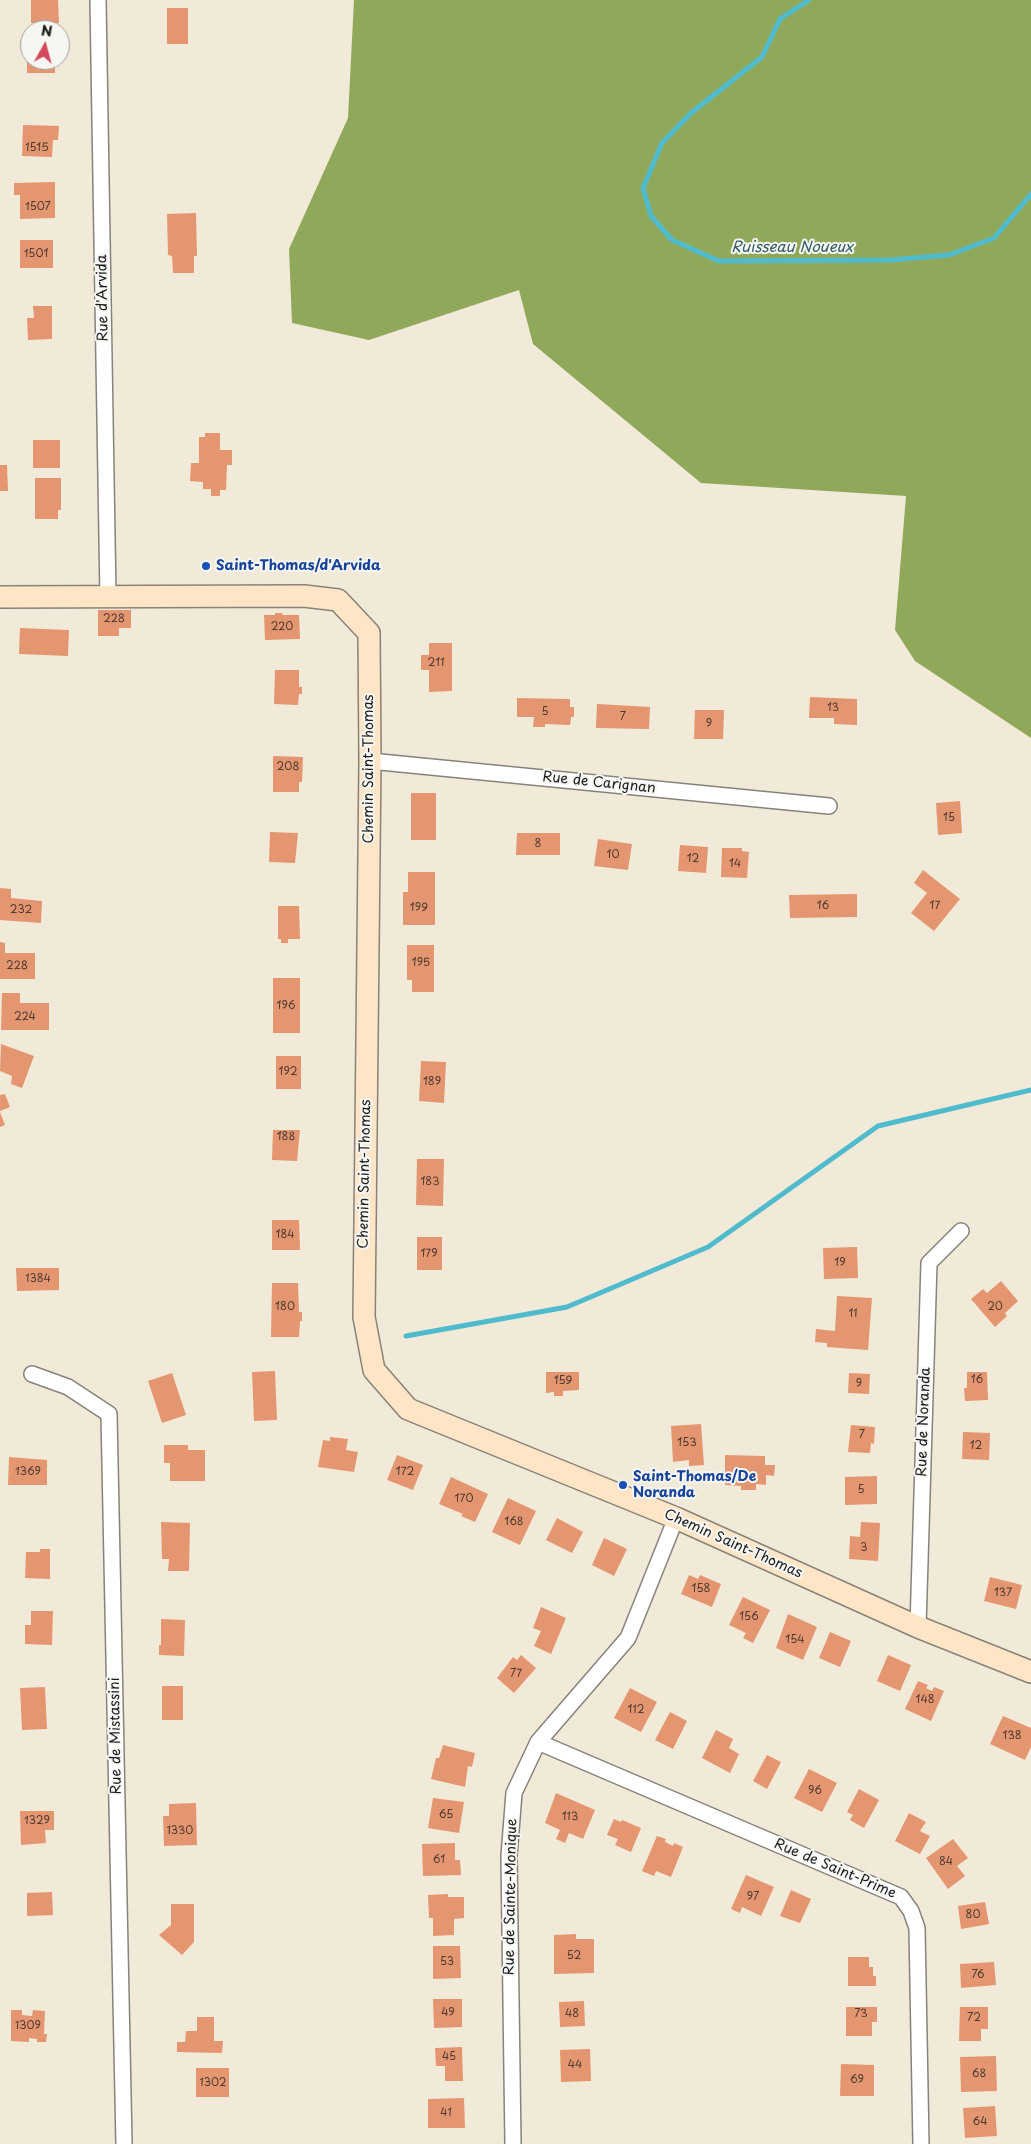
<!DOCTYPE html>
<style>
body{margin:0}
#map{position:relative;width:1031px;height:2144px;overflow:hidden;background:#f2ead9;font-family:"Playpen Sans",sans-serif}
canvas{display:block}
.north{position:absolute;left:20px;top:20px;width:50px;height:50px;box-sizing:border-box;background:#f6f6f2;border:1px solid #9f9f9c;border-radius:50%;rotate:7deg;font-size:14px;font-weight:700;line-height:20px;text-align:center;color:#1c1c1c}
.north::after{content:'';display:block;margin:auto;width:18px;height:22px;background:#d1495b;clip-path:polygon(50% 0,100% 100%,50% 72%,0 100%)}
</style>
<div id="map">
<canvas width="1031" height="2144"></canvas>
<div class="north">N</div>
</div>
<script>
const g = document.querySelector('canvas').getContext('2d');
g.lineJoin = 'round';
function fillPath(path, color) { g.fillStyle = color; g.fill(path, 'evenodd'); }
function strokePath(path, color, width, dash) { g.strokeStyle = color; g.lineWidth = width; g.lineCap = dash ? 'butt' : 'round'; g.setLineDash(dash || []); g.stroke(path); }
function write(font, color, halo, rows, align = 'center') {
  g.font = font + ' "Playpen Sans",sans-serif'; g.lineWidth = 4; g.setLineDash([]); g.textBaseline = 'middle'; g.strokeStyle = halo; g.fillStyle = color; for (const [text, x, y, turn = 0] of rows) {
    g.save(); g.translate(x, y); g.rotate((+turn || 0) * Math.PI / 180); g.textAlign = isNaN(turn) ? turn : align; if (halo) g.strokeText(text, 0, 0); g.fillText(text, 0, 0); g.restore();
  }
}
fillPath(new Path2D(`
 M 354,0 L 1031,0 L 1031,738 L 915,661 L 895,630 L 906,496 L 701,483 L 533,344 L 519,290 L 369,340 L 292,323 L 289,249 L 348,118 Z`), '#90a85a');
strokePath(new Path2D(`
 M 809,0 L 780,19 L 762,57 L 691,113 L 662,143 L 643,188 L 651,216 L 672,240 L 719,261 L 890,260 L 949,255 L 994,238 L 1031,194
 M 406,1336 L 567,1307 L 708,1247 L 878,1126 L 1031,1090`), '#51bbce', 5);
fillPath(new Path2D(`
 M 31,0 L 58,0 L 59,23 L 31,23 Z
 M 167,8 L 188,8 L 188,44 L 167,44 Z
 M 27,53 L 30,53 L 30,60 L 55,60 L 55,73 L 27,73 Z
 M 23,125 L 59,126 L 58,140 L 53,140 L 52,157 L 22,156 Z
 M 55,182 L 55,218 L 20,219 L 20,195 L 14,195 L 14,183 Z
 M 196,213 L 197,256 L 194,256 L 194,273 L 173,273 L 172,256 L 168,255 L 167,214 Z
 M 20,240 L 53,240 L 53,268 L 20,268 Z
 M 33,306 L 52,306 L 52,339 L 28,340 L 27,318 L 34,318 Z
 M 205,433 L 220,433 L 220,450 L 232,450 L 232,465 L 227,465 L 226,490 L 220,490 L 220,496 L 211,496 L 211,489 L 203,489 L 203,482 L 190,481 L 191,463 L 199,463 L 199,437 L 205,437 Z
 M 33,440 L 60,440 L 60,468 L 33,468 Z
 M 0,465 L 7,465 L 8,491 L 0,491 Z
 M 35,478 L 61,478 L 61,510 L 58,510 L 58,519 L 35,519 Z
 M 98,610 L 131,610 L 131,628 L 119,628 L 119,636 L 98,636 Z
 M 275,613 L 283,613 L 282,615 L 299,615 L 300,639 L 265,640 L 264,615 L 275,615 Z
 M 20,628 L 69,630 L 68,656 L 19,654 Z
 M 429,643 L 452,643 L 452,691 L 429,692 L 429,670 L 421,670 L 421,655 L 429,655 Z
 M 275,670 L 299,670 L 299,687 L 302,687 L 302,694 L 299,694 L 298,705 L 274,704 Z
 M 810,697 L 857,699 L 857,725 L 834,724 L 834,718 L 809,718 Z
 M 517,698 L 570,699 L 570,707 L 574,707 L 574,717 L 571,717 L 570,725 L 545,724 L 545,727 L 533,727 L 534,717 L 517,717 Z
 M 597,704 L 650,707 L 649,729 L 596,728 Z
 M 695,710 L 724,710 L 723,739 L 694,739 Z
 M 273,756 L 303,757 L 302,782 L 299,782 L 299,792 L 273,792 Z
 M 411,793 L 436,793 L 436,840 L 411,840 Z
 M 960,801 L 962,833 L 938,835 L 936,803 Z
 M 270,832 L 298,833 L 295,863 L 269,862 Z
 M 517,833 L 560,833 L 560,855 L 516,855 Z
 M 598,839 L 632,844 L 628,870 L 594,866 Z
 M 680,845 L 708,847 L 706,873 L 678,871 Z
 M 722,848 L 742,848 L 742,851 L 749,852 L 747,878 L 721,877 Z
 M 923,870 L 960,899 L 934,931 L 911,913 L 927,893 L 914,883 Z
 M 408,872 L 435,872 L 435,925 L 403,925 L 403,892 L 408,892 Z
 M 0,888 L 11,889 L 11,898 L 42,901 L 41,923 L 0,920 Z
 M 857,894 L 857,917 L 790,918 L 789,895 Z
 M 278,906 L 299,906 L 300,939 L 288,939 L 288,943 L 281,943 L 281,939 L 278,939 Z
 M 0,942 L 5,943 L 5,953 L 35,953 L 35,979 L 0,979 Z
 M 407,945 L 434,945 L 434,992 L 412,992 L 412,980 L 407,980 Z
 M 273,978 L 300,978 L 300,1033 L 273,1033 Z
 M 2,993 L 20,993 L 20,1003 L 49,1003 L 49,1030 L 1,1030 Z
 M 1,1044 L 34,1056 L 22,1088 L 11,1084 L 12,1076 L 0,1071 Z
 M 276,1056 L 301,1056 L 301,1089 L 276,1089 Z
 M 421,1061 L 446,1062 L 444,1103 L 419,1101 Z
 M 5,1094 L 10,1107 L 0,1111 L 0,1095 Z
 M 0,1112 L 5,1125 L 0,1127 Z
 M 273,1130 L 300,1130 L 297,1161 L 272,1160 Z
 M 417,1159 L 444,1159 L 443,1206 L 416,1205 Z
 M 272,1220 L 299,1220 L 300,1250 L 272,1250 Z
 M 417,1237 L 442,1237 L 442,1270 L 417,1270 Z
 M 857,1247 L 858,1278 L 824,1279 L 823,1248 Z
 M 16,1268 L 59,1268 L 59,1290 L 17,1291 Z
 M 1001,1281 L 1018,1301 L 1005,1313 L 1007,1316 L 995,1327 L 971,1299 L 983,1289 L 987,1293 Z
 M 272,1283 L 298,1283 L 299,1312 L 302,1312 L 302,1321 L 300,1321 L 299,1337 L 271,1337 Z
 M 837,1296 L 872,1298 L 868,1350 L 827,1347 L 827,1343 L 815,1342 L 816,1329 L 835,1331 Z
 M 275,1371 L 277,1420 L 254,1421 L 252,1372 Z
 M 546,1372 L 579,1372 L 579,1390 L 563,1391 L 563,1396 L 554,1396 L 554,1392 L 546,1393 Z
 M 967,1372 L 987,1372 L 988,1400 L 965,1401 L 964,1388 L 967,1388 Z
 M 172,1373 L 186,1415 L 162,1423 L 148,1381 Z
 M 849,1373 L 870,1374 L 869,1394 L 848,1393 Z
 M 701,1424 L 704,1465 L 689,1466 L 689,1460 L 673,1462 L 671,1426 Z
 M 851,1425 L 875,1427 L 874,1444 L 871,1443 L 870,1453 L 848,1452 Z
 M 963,1432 L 990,1433 L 989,1460 L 962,1459 Z
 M 330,1437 L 348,1439 L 346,1450 L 358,1452 L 354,1472 L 318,1467 L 323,1440 L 330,1441 Z
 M 164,1445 L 188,1445 L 188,1450 L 205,1450 L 205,1481 L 170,1481 L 170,1463 L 164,1463 Z
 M 397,1455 L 423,1465 L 413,1490 L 387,1480 Z
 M 725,1455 L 765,1456 L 765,1465 L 775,1465 L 774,1476 L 766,1475 L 766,1485 L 756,1484 L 756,1490 L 741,1490 L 741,1486 L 725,1485 Z
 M 9,1457 L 47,1460 L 47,1485 L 8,1485 Z
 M 877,1476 L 877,1504 L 845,1505 L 845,1477 Z
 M 451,1477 L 488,1494 L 475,1522 L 461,1516 L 463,1514 L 439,1504 Z
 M 508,1498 L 536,1511 L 520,1545 L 492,1532 Z
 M 557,1518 L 583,1532 L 572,1553 L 546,1540 Z
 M 161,1522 L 190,1523 L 189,1571 L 168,1571 L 169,1559 L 162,1559 Z
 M 861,1522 L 880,1523 L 878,1561 L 849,1559 L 850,1536 L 860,1537 Z
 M 604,1538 L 627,1549 L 614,1576 L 592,1565 Z
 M 40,1549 L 50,1549 L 50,1579 L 25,1578 L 26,1552 L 40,1552 Z
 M 689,1575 L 698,1579 L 700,1575 L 721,1584 L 712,1607 L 681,1594 Z
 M 990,1577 L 1022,1585 L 1016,1609 L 984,1601 Z
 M 743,1597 L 770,1610 L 753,1643 L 743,1638 L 746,1633 L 729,1625 Z
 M 541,1607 L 566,1618 L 551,1654 L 534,1646 L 541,1631 L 533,1628 Z
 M 31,1611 L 53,1611 L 52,1645 L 25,1644 L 25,1625 L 31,1625 Z
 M 788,1614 L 817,1627 L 803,1660 L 776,1648 Z
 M 161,1619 L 185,1620 L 184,1656 L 159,1655 L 159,1645 L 161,1645 Z
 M 830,1632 L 851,1641 L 840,1667 L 819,1658 Z
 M 521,1655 L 536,1668 L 514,1693 L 497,1678 L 513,1657 L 517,1660 Z
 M 888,1655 L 911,1665 L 900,1691 L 877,1681 Z
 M 918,1681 L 928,1685 L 926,1688 L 932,1691 L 934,1687 L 944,1691 L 931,1721 L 905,1709 Z
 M 162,1686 L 183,1686 L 183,1720 L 162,1720 Z
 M 45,1687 L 47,1729 L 22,1730 L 20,1688 Z
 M 630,1688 L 657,1702 L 641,1732 L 614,1718 Z
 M 670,1712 L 687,1721 L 673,1749 L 655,1740 Z
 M 1003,1716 L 1031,1728 L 1031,1747 L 1025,1760 L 990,1744 Z
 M 716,1730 L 733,1739 L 729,1748 L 739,1754 L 730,1773 L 702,1758 Z
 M 443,1745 L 475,1753 L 472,1767 L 468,1766 L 465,1787 L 431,1779 L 436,1758 L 439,1758 Z
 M 767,1755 L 781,1762 L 767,1789 L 753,1781 Z
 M 809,1769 L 837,1783 L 822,1812 L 794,1798 Z
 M 859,1789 L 879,1800 L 864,1828 L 850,1820 L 853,1815 L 847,1812 Z
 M 556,1793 L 595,1810 L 583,1839 L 569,1833 L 565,1843 L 556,1839 L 560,1830 L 545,1823 Z
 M 433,1798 L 464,1802 L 459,1833 L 428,1828 Z
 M 196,1803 L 197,1845 L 164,1846 L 163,1816 L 169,1816 L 169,1804 Z
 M 20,1811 L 54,1811 L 54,1830 L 45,1830 L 46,1843 L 21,1845 Z
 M 909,1813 L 926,1822 L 920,1831 L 930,1836 L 920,1854 L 895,1841 Z
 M 614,1819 L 621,1822 L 622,1820 L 641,1828 L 631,1852 L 615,1845 L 618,1839 L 607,1835 Z
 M 657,1836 L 666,1839 L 665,1842 L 673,1846 L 674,1843 L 683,1847 L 671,1877 L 656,1871 L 654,1876 L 642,1871 Z
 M 953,1839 L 968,1858 L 957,1866 L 965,1876 L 948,1889 L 926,1858 Z
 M 455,1843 L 455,1860 L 460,1860 L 461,1875 L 423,1876 L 422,1844 Z
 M 746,1875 L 774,1887 L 761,1916 L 742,1907 L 740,1913 L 731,1909 Z
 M 791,1890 L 811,1899 L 800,1923 L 780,1916 Z
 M 52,1892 L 53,1915 L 27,1916 L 27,1893 Z
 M 448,1894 L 448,1897 L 464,1897 L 464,1918 L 454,1919 L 454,1935 L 433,1936 L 433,1918 L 429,1918 L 428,1895 Z
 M 985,1902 L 989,1924 L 961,1929 L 958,1906 Z
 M 171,1904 L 194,1904 L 194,1942 L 182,1955 L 159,1935 L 171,1925 Z
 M 576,1934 L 576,1939 L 594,1939 L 594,1973 L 554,1974 L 554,1935 Z
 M 433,1946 L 460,1946 L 461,1978 L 433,1979 Z
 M 848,1957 L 869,1957 L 869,1967 L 873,1967 L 873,1976 L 876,1976 L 876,1986 L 848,1986 Z
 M 994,1962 L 996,1985 L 961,1988 L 960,1964 Z
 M 433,1999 L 462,1999 L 462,2027 L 434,2028 Z
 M 584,2001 L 585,2026 L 560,2027 L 559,2002 Z
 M 846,2007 L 877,2007 L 877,2022 L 872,2022 L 872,2036 L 846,2036 Z
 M 960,2007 L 988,2007 L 988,2029 L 981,2029 L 981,2041 L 959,2041 Z
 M 11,2010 L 22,2010 L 22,2015 L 32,2016 L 33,2010 L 45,2011 L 44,2034 L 47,2034 L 46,2042 L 37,2042 L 37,2039 L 29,2038 L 29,2042 L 11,2041 Z
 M 197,2017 L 214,2017 L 214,2041 L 223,2041 L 222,2053 L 177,2052 L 177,2042 L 185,2042 L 186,2031 L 197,2031 Z
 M 462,2047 L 463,2081 L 445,2081 L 445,2066 L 436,2066 L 435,2048 Z
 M 590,2049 L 591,2081 L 561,2082 L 560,2050 Z
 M 996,2056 L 997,2091 L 961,2092 L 960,2057 Z
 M 841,2064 L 874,2065 L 874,2096 L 840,2096 Z
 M 196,2068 L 229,2068 L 229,2097 L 196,2097 Z
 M 464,2098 L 465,2128 L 428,2128 L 428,2099 Z
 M 995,2106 L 997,2136 L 965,2138 L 963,2108 Z`), '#e49670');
const street = new Path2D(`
 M 98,0 L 108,597
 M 370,761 L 829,806
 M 32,1374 L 68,1387 L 109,1414 L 124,2144
 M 918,1627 L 929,1263 L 961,1231
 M 538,1742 L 901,1897 L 911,1911 L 917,1928 L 921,2144
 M 513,2144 L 509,1856 L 514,1793 L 538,1742 L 628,1638 L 676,1518`);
const secondary = new Path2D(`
 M 0,597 L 304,596 L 338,600 L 369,633 L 370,761 L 364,1317 L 374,1370 L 408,1409 L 676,1518 L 918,1627 L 1031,1672`);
strokePath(street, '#87837a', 18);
strokePath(secondary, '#87837a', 24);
strokePath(street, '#fff', 15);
strokePath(secondary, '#fde5c5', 21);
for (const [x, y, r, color] of [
 [206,566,5,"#1a4fb4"],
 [623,1485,5,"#1a4fb4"]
]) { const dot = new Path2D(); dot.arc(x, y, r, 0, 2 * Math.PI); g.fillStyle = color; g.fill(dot); strokePath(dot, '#f6f6f2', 2); }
write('11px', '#4e3a31', null, [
 ["1515",37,148],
 ["1507",38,207],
 ["1501",36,254],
 ["228",114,619],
 ["220",282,627],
 ["211",436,663],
 ["13",833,708],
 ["5",545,712],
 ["7",623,717],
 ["9",709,724],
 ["208",288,767],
 ["15",949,818],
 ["8",538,844],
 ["10",613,855],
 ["12",693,859],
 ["14",735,864],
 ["16",823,906],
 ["17",935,906],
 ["199",419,908],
 ["232",21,910],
 ["195",421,963],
 ["228",17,966],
 ["196",286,1006],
 ["224",25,1017],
 ["192",288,1072],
 ["189",432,1082],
 ["188",286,1137],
 ["183",430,1182],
 ["184",285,1235],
 ["179",429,1254],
 ["19",840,1263],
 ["1384",38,1279],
 ["180",285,1307],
 ["20",995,1307],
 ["11",853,1314],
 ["16",977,1380],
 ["159",563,1381],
 ["9",859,1384],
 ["7",862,1435],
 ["153",687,1443],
 ["12",976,1446],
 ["1369",28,1472],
 ["172",405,1472],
 ["5",861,1490],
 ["170",464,1499],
 ["168",514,1522],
 ["3",864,1548],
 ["158",701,1589],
 ["137",1003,1593],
 ["156",749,1617],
 ["154",795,1640],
 ["77",516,1674],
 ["148",925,1700],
 ["112",636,1710],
 ["138",1012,1736],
 ["96",815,1791],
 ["65",446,1815],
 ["113",570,1817],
 ["1329",37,1821],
 ["1330",180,1831],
 ["61",439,1860],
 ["84",946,1862],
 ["97",753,1897],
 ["80",973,1915],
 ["52",574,1956],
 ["53",447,1962],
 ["76",978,1975],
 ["49",448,2013],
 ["48",572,2014],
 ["73",861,2014],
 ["72",974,2018],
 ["1309",28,2026],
 ["45",449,2057],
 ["44",575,2065],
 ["68",979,2074],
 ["69",857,2080],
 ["1302",213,2083],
 ["41",446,2113],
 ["64",980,2122]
]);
write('14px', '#1c1c1c', '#f6f6f2', [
 ["Rue d'Arvida",103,298,-91],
 ["Chemin Saint-Thomas",369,769,-90],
 ["Rue de Carignan",599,783,6],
 ["Chemin Saint-Thomas",365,1174,-89],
 ["Rue de Noranda",924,1422,-88],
 ["Chemin Saint-Thomas",733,1544,24],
 ["Rue de Mistassini",116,1736,-91],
 ["Rue de Saint-Prime",835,1869,23],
 ["Rue de Sainte-Monique",511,1897,-89]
]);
write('bold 14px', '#164399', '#f6f6f2', [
 ["Saint-Thomas/d'Arvida",216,566],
 ["Saint-Thomas/De",633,1477],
 ["Noranda",633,1493]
], 'left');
write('italic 15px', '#315c63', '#f6f6f2', [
 ["Ruisseau Noueux",792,248]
]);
</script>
